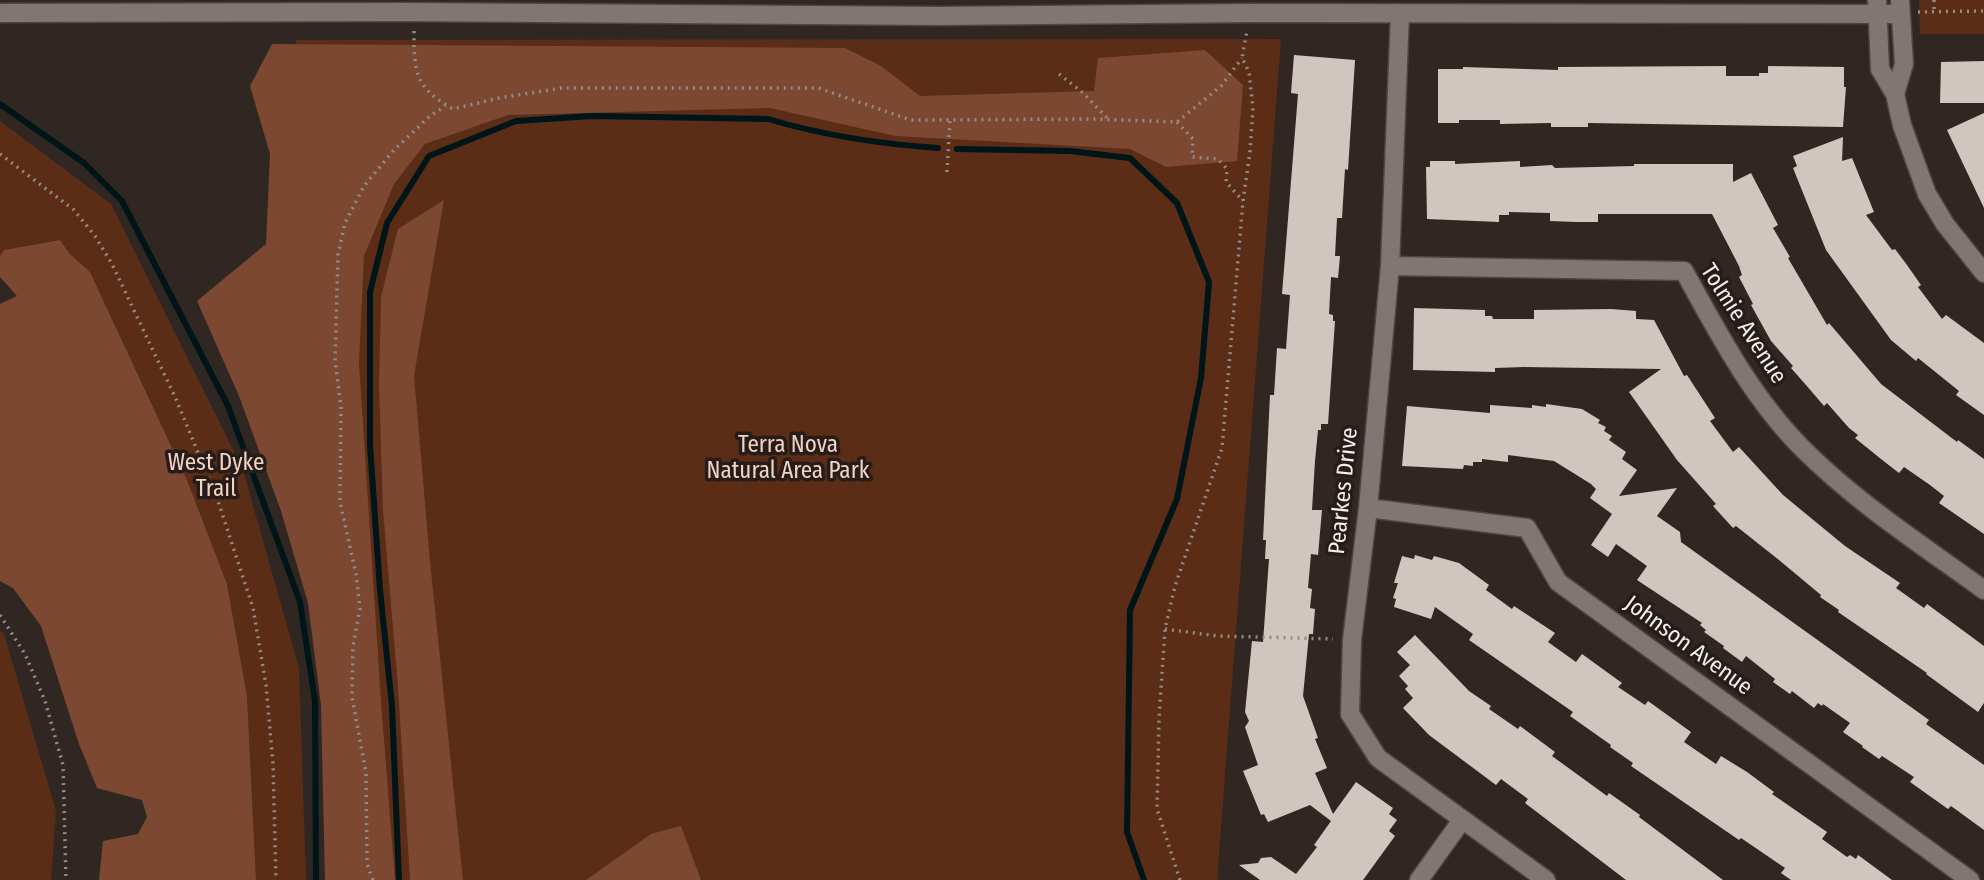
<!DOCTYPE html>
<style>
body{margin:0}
canvas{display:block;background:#302723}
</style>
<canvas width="1984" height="880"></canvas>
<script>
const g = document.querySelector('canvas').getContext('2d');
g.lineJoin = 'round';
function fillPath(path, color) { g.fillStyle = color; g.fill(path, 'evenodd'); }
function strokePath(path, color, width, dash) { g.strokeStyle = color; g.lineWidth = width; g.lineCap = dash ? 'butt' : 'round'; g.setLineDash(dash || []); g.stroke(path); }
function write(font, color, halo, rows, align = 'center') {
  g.font = font + ' "Fira Sans Condensed",sans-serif'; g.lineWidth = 7; g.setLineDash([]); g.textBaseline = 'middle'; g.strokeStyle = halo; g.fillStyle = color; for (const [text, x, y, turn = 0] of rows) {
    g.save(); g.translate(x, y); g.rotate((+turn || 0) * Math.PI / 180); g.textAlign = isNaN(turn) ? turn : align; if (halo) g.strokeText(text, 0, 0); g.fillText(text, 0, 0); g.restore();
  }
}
fillPath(new Path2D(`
 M 1919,0 L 1984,0 L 1984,34 L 1920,34 Z
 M 1281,39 L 1217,880 L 336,880 L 339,759 L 296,457 L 296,40 Z
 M 0,121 L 111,204 L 243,470 L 299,668 L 306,880 L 256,880 L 247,696 L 227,584 L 187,480 L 90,272 L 69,253 L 59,240 L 4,250 L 0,256 Z
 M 0,631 L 4,634 L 56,811 L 51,880 L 0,880 Z`), '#5b2c16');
fillPath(new Path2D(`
 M 272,44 L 845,48 L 881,66 L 920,96 L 1094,91 L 1098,58 L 1205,50 L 1243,85 L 1237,161 L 1166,167 L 1130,149 L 895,136 L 770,108 L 508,115 L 425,144 L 394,184 L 364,256 L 359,362 L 381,702 L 395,880 L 325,880 L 321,705 L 308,603 L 281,511 L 239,396 L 197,301 L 266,244 L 270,154 L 250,86 Z
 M 444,200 L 414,376 L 430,561 L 463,880 L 410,880 L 398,687 L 383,510 L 379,385 L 381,297 L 398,229 Z
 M 60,240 L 69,253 L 90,272 L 187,480 L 227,584 L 247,696 L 256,880 L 99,880 L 103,841 L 138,834 L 147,817 L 142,800 L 97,788 L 79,744 L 41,626 L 13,588 L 0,581 L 0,304 L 17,296 L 0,277 L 0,256 L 4,250 Z
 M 681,826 L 701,880 L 586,880 L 651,834 Z`), '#7c4832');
strokePath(new Path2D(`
 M 0,104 L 84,163 L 122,201 L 228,406 L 300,602 L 315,701 L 316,880
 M 957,149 L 1070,151 L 1130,158 L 1177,203 L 1209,282 L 1201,378 L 1177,499 L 1130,610 L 1127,832 L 1144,880
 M 399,880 L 392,706 L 380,590 L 370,445 L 370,292 L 387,223 L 429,156 L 516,121 L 592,116 L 768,119 C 825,136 880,144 938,148`), '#001517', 6);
fillPath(new Path2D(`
 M 1294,55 L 1355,60 L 1348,170 L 1345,169 L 1342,218 L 1337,218 L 1335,256 L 1340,256 L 1338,278 L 1331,277 L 1329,314 L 1333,315 L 1333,321 L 1335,321 L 1328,424 L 1321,424 L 1321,430 L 1318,430 L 1315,461 L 1312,510 L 1322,510 L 1318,555 L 1311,554 L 1308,588 L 1312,589 L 1310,608 L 1315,609 L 1313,634 L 1309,634 L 1303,696 L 1318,738 L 1315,739 L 1327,768 L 1315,773 L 1333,814 L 1356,782 L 1393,808 L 1389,814 L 1397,820 L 1389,831 L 1395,836 L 1363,880 L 1260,880 L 1239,865 L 1258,863 L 1261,858 L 1271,857 L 1296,874 L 1317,847 L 1314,845 L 1331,821 L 1310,805 L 1268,822 L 1264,814 L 1261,815 L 1243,771 L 1258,765 L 1245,727 L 1249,721 L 1245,712 L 1252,641 L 1263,642 L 1269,559 L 1265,559 L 1266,540 L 1263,540 L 1270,395 L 1274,395 L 1277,348 L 1286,349 L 1290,295 L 1282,294 L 1298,94 L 1291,93 Z
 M 1984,61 L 1984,103 L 1940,103 L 1941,62 Z
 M 1726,66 L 1726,76 L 1759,76 L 1759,73 L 1768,73 L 1768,66 L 1844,67 L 1844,87 L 1846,87 L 1843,127 L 1588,123 L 1588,127 L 1551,127 L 1551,123 L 1500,124 L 1500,120 L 1459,120 L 1459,123 L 1438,123 L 1438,69 L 1463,69 L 1463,67 L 1558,70 L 1558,67 Z
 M 1984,113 L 1984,208 L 1947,130 Z
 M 1843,137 L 1842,161 L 1852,158 L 1874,212 L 1866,215 L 1892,250 L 1895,249 L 1907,265 L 1921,285 L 1918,287 L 1942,319 L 1946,315 L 1984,343 L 1984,415 L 1956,395 L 1959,391 L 1918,358 L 1916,361 L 1891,340 L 1826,250 L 1793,168 L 1797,166 L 1793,156 Z
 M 1430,161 L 1455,161 L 1455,164 L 1520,161 L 1520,167 L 1552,165 L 1555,168 L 1634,166 L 1634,164 L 1733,164 L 1733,182 L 1751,173 L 1778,225 L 1773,228 L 1790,257 L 1788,258 L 1827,325 L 1829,323 L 1881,384 L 1957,442 L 1958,440 L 1984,459 L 1984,534 L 1939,503 L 1944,496 L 1930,485 L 1904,467 L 1899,473 L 1881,459 L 1855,438 L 1858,435 L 1849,428 L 1827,403 L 1824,406 L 1806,385 L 1791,368 L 1793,366 L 1771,341 L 1751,305 L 1753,304 L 1739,277 L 1742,275 L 1739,266 L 1712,214 L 1598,214 L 1598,222 L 1576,222 L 1550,221 L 1550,213 L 1509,212 L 1509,215 L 1499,215 L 1499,222 L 1427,219 L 1426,167 L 1430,167 Z
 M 1414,308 L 1485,310 L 1485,316 L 1492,316 L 1493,319 L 1534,319 L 1534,310 L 1611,309 L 1636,311 L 1636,319 L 1654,320 L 1684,376 L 1687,375 L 1715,418 L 1710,421 L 1733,452 L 1739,447 L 1783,495 L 1845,546 L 1900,583 L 1896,588 L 1924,608 L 1927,604 L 1984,646 L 1984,703 L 1978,712 L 1926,674 L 1927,673 L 1838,612 L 1839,610 L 1820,597 L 1821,595 L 1779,560 L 1736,526 L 1733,528 L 1713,506 L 1716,504 L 1677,460 L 1629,392 L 1661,369 L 1524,367 L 1495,368 L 1495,372 L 1413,370 Z
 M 1546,404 L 1582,409 L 1600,420 L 1598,423 L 1606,427 L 1604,431 L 1612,436 L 1609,440 L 1626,452 L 1622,459 L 1637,470 L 1619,496 L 1677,488 L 1657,516 L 1680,532 L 1681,542 L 1929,720 L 1926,724 L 1984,765 L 1984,830 L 1951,806 L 1948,809 L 1910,782 L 1914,777 L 1882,756 L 1879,759 L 1862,747 L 1863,746 L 1843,732 L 1850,723 L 1823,704 L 1822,706 L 1818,703 L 1814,708 L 1792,691 L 1790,694 L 1773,682 L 1775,679 L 1746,656 L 1742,662 L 1723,648 L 1724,646 L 1704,632 L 1706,630 L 1700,625 L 1702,623 L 1637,580 L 1647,566 L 1616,544 L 1608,557 L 1591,545 L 1612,514 L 1590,498 L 1596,489 L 1591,484 L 1554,461 L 1508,455 L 1508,462 L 1482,459 L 1482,462 L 1473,462 L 1473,466 L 1464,465 L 1463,469 L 1402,466 L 1407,406 L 1490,413 L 1490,405 L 1532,408 L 1532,405 L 1546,407 Z
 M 1415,555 L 1432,560 L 1434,556 L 1459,563 L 1489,585 L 1486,590 L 1512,609 L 1514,606 L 1555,633 L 1548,642 L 1576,662 L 1582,654 L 1622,683 L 1618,687 L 1645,705 L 1648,701 L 1691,732 L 1684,742 L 1716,764 L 1721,756 L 1747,772 L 1774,792 L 1772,794 L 1827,832 L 1822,839 L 1847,857 L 1850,855 L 1856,859 L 1858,855 L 1892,880 L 1791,880 L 1781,873 L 1785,868 L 1741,838 L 1739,840 L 1631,766 L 1633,763 L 1610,747 L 1611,745 L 1570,716 L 1573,712 L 1469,640 L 1473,634 L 1435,607 L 1431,619 L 1394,607 L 1396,599 L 1393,598 L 1398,583 L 1394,583 L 1402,556 L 1414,559 Z
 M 1415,635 L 1469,691 L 1491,706 L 1489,709 L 1518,729 L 1520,726 L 1555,752 L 1552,756 L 1607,796 L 1609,793 L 1640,815 L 1639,817 L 1723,880 L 1626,880 L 1525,803 L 1528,799 L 1501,779 L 1496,785 L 1429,735 L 1403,708 L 1413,698 L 1405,689 L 1408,686 L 1399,676 L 1410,665 L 1397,652 Z`), '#d1c5c0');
const minor = new Path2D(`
 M 1877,0 L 1880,69 L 1895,94 L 1902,125 L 1927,194 L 1945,224 L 1984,273
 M 0,13 L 406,12 L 939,16 L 1250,13 L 1900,14
 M 1400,13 L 1390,266 L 1368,508 L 1352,640 L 1350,714 L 1378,758 L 1546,880
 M 1895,94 L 1904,64 L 1900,0
 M 1390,266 L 1684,271 C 1718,333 1752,398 1803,449 C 1857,503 1922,545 1984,590
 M 1368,508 L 1527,528 L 1558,582 L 1970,880
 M 1419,880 L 1462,820`);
strokePath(minor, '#4d4642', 21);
strokePath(new Path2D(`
 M 1934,0 L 1934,12
 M 1918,12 L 1984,11
 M 414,31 C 414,72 415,88 453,109 L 499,98 L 562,88 L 818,88 L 911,120 L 1093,119 L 1177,122 L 1221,86 L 1242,58
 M 1059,74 L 1081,91 L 1109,120
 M 1177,122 L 1193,139 L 1192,157 L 1218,159 L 1227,169 L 1226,182 L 1243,201
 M 0,154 L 74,210 L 95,236 L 112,264 L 176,399 L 219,504 L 253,608 L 266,685 L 273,763 L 276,880
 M 947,172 L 950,120
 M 0,615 L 25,654 L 45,701 L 63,765 L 66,880
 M 1165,629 L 1217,636 L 1333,639
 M 373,880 L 367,864 L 366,773 L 352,697 L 353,646 L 360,609 L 356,574 L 340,502 L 341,407 L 335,361 L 338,255 L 345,223 L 364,186 L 393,151 L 431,115 L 446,106
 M 1180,880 L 1157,809 L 1159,718 L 1165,629 L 1175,586 L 1222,448 L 1243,201 L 1250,152 L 1253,108 L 1249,72 L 1242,58 L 1247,31`), '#928b88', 3.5, [2, 5]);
strokePath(minor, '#817672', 18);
write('23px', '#f5efed', '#261d1a', [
 ["Tolmie Avenue",1743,324,57],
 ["Pearkes Drive",1344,491,-84],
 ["Johnson Avenue",1688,646,36]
]);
write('23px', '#f4d2c3', '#261d1a', [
 ["Terra Nova",788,446],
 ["Natural Area Park",788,472],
 ["West Dyke",216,464],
 ["Trail",216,490]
]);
</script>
